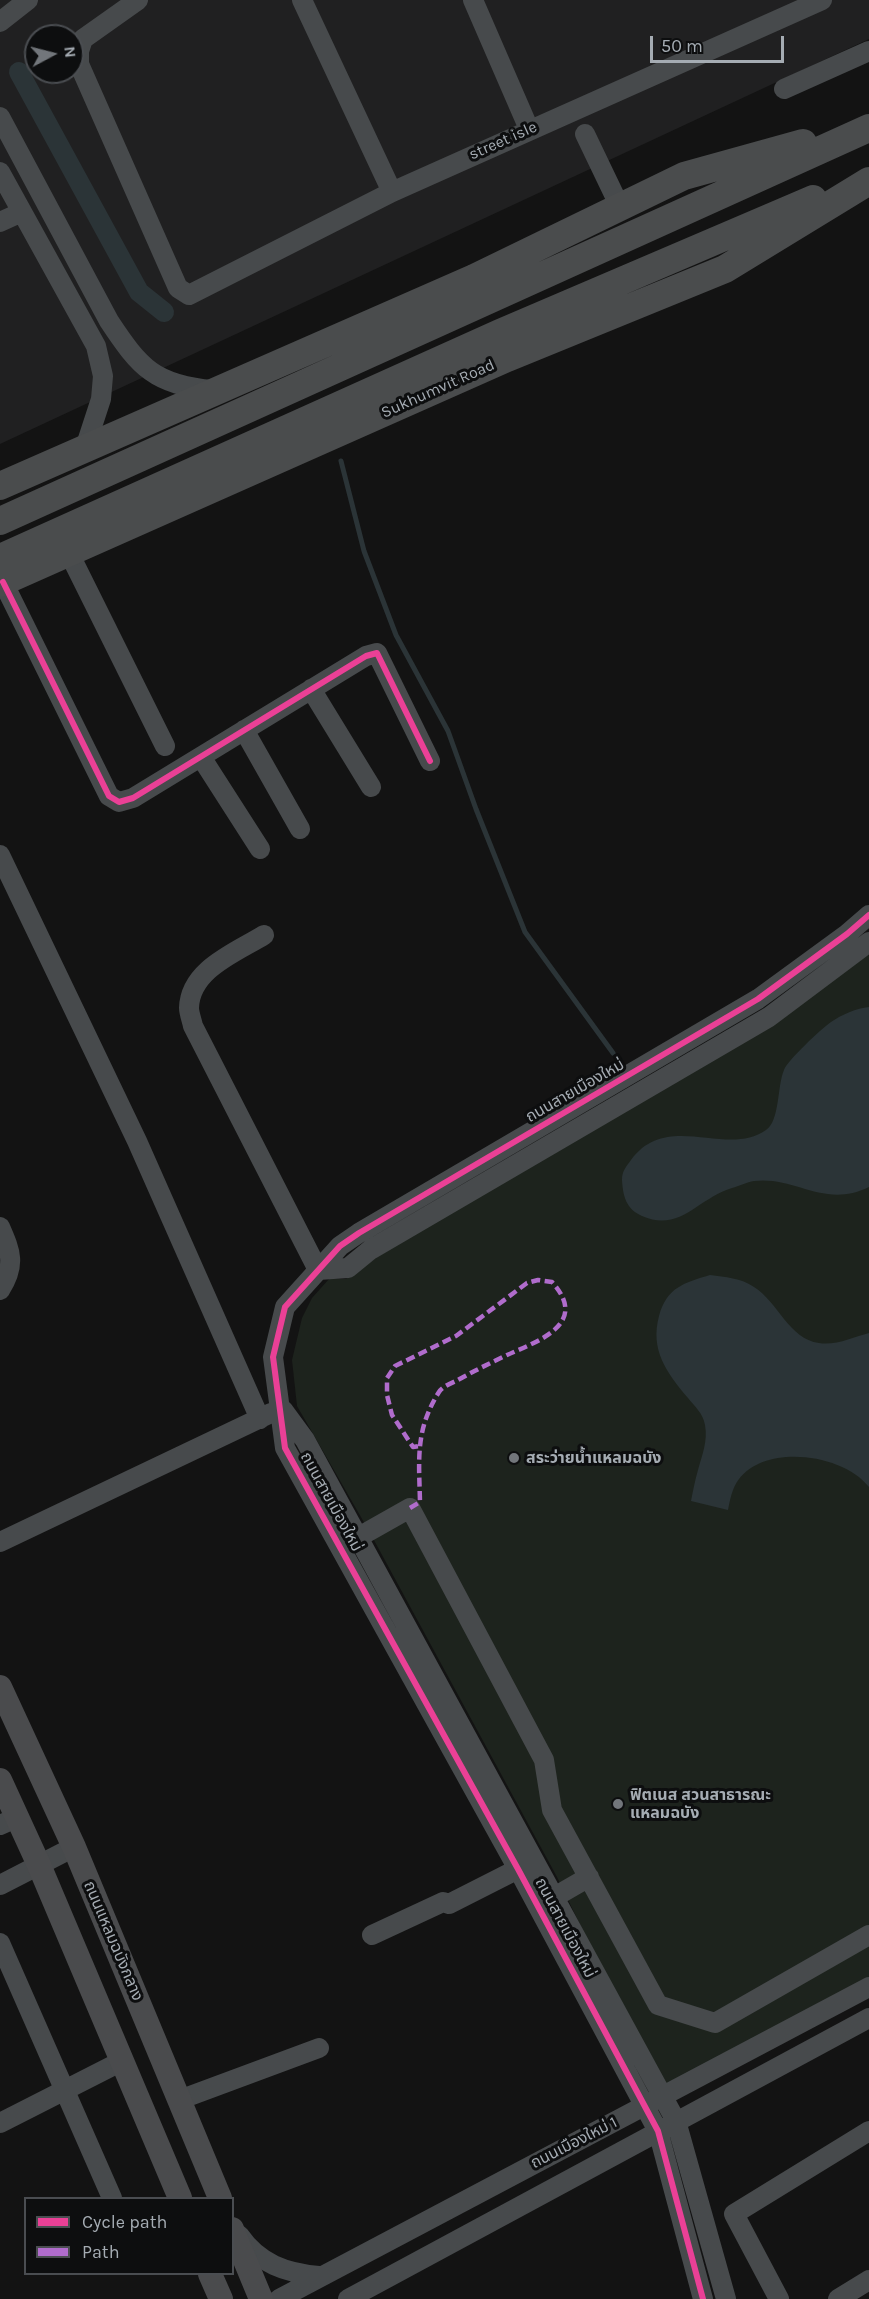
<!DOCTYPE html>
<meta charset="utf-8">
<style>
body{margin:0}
#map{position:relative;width:869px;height:2299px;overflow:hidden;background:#131313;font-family:Karla,sans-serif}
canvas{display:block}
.legend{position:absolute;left:24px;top:2197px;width:210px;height:78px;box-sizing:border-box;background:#0d0e0f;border:2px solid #4a4d51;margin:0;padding:8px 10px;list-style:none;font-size:18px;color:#a5acb3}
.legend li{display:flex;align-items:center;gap:12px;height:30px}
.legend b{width:30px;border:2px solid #4a4d51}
.north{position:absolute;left:24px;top:24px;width:60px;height:60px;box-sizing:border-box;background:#0d0e0f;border:2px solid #4a4d51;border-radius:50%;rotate:83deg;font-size:16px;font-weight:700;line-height:24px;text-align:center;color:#a5acb3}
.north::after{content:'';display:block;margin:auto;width:21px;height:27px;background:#72767b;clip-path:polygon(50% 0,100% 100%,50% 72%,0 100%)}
.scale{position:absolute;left:650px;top:36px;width:134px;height:27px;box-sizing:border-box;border:3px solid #a5acb3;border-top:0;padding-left:8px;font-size:18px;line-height:21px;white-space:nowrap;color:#a5acb3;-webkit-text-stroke:4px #0d0e0f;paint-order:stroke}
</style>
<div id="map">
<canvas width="869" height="2299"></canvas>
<ul class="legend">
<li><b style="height:8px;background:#ea4096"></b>Cycle path</li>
<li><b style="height:8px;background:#b06ccc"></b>Path</li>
</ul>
<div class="north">N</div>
<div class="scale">50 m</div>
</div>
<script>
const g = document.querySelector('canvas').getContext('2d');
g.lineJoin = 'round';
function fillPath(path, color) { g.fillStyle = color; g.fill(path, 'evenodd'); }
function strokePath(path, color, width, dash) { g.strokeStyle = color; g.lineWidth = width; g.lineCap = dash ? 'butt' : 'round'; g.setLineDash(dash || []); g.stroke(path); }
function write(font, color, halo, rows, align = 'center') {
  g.font = font + ' Karla,"Noto Sans Thai",sans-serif'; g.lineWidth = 6; g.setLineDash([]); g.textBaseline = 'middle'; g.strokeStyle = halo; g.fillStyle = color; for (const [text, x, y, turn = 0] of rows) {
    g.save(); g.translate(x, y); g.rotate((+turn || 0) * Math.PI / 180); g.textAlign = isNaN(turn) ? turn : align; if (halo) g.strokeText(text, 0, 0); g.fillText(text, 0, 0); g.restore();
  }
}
fillPath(new Path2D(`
 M 0,0 L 869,0 L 869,39 L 0,444 ZM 36,36 L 72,36 L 72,72 L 36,72 Z`), '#202021');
fillPath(new Path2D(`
 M 869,950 L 869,1987 L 663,2096 L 557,1877 L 369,1531 L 297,1406 L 292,1360 L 302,1318 L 312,1298 L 329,1279 L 346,1279 L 380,1255 Z`), '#1d231d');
fillPath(new Path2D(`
 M 869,1007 L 869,1187 C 824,1209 796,1176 754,1181 C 747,1182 739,1186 732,1188 C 698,1198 680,1233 642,1216 C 626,1209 623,1196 622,1180 C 622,1171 626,1167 631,1160 C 667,1110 727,1158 766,1130 C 780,1121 777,1086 784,1070 C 787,1061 822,1028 831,1022 C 841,1015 857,1008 869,1007 Z
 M 710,1275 C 725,1277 741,1278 754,1287 C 778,1302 789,1339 819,1343 C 835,1346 854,1337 869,1333 L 869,1487 C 844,1454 766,1443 739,1479 C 732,1488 730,1500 728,1510 L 691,1501 C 693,1491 695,1480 698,1470 C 702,1455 708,1441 705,1425 C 703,1413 695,1407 688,1398 C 666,1372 650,1350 659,1316 C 667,1287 684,1283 710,1275 Z`), '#2b3437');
strokePath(new Path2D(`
 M 341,461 L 364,551 L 396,635 L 448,731 L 476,809 L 525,932 L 613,1053`), '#2b3437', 5);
strokePath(new Path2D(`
 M 19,72 L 139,292 L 164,312`), '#2b3437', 20);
strokePath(new Path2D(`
 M 138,0 L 83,39 L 79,51 L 79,64 L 178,288 L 189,295 L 392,192 L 822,0
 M 302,0 L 392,192
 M 473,0 L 529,129
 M 0,22 L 28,0
 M 784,89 L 869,51
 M 0,117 L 109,321 C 140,368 155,385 213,390
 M 585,134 L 620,207
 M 0,172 L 96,346 L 103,376 L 101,399 L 85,448
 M 0,222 L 22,212
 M 69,553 L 165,746
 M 3,582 L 109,796 L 119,802 L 133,798 L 366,656 L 377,653 L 430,761
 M 311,689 L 371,787
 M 244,730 L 300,829
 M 201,757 L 260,849
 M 0,855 L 137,1141 L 260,1419
 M 264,935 C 237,952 190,969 189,1008 C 189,1013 192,1021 193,1026 L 318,1270
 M 0,1227 C 11,1252 16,1265 0,1290
 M 318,1270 L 348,1268 L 370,1250 L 769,1017 L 869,942
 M 283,1410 L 305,1440 L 676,2121 L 726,2299
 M 0,1542 L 271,1413
 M 348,1543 L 410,1508 L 544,1760 L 552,1810 L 658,2005 L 715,2023 L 869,1935
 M 0,1825 L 18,1817
 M 0,1885 L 74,1847
 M 544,1903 L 589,1877
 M 372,1935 L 443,1902 L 449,1904 L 518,1869
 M 0,1943 L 112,2198
 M 179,2100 L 319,2048
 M 0,2123 L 122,2061
 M 239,2235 C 259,2264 286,2273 319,2276
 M 279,2299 L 869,1987
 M 348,2299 L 869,2018
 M 703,2299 L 658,2131 L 518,1869 L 285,1448 L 273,1357 L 285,1307 L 340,1246 L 359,1233 L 758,999 L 847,934 L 869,915
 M 779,2299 L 734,2214 L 869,2131
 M 838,2299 L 869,2280`), '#474a4c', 20);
strokePath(new Path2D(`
 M 0,1687 L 74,1847 L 220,2198
 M 0,1780 L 39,1865 L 180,2198
 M 232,2229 L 261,2299
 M 210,2274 L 221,2299`), '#4a4b4d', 24);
strokePath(new Path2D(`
 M 0,486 L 474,278 L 684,176 L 803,143
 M 0,521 L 869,128
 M 0,558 L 500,333 L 813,199
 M 0,583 L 507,358 L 725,269 L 869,181`), '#4a4c4d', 28);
strokePath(new Path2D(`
 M 410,1508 L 420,1502 C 419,1459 415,1430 439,1392 C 443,1386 452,1383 458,1380 C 474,1371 490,1363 507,1355 C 538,1341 590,1324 552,1282 L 538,1280 L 527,1283 L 456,1336 L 395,1366 L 387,1378 L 387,1395 L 392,1415 L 413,1447 L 419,1446`), '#b06ccc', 4.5, [9, 4.5]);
strokePath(new Path2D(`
 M 3,582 L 109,796 L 119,802 L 133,798 L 366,656 L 377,653 L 430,761
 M 703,2299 L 658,2131 L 518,1869 L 285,1448 L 273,1357 L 285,1307 L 340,1246 L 359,1233 L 758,999 L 847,934 L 869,915`), '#ea4096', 6);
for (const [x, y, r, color] of [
 [514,1458,6,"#72767b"],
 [618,1804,6,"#72767b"]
]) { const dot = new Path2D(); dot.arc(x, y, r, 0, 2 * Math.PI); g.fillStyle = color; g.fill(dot); strokePath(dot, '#0d0e0f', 2); }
write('16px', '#a5acb3', '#0d0e0f', [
 ["street isle",503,141,-24],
 ["Sukhumvit Road",438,389,-24],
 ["ถนนสายเมืองใหม่",575,1091,-30],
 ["ถนนสายเมืองใหม่",331,1502,61],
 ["ถนนสายเมืองใหม่",565,1928,62],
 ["ถนนแหลมฉบังกลาง",113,1941,67],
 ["ถนนเมืองใหม่ 1",574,2143,-27]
]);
write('bold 16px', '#a5acb3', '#0d0e0f', [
 ["สระว่ายน้ำแหลมฉบัง",526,1458],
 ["ฟิตเนส สวนสาธารณะ",630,1795],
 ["แหลมฉบัง",630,1813]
], 'left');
</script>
